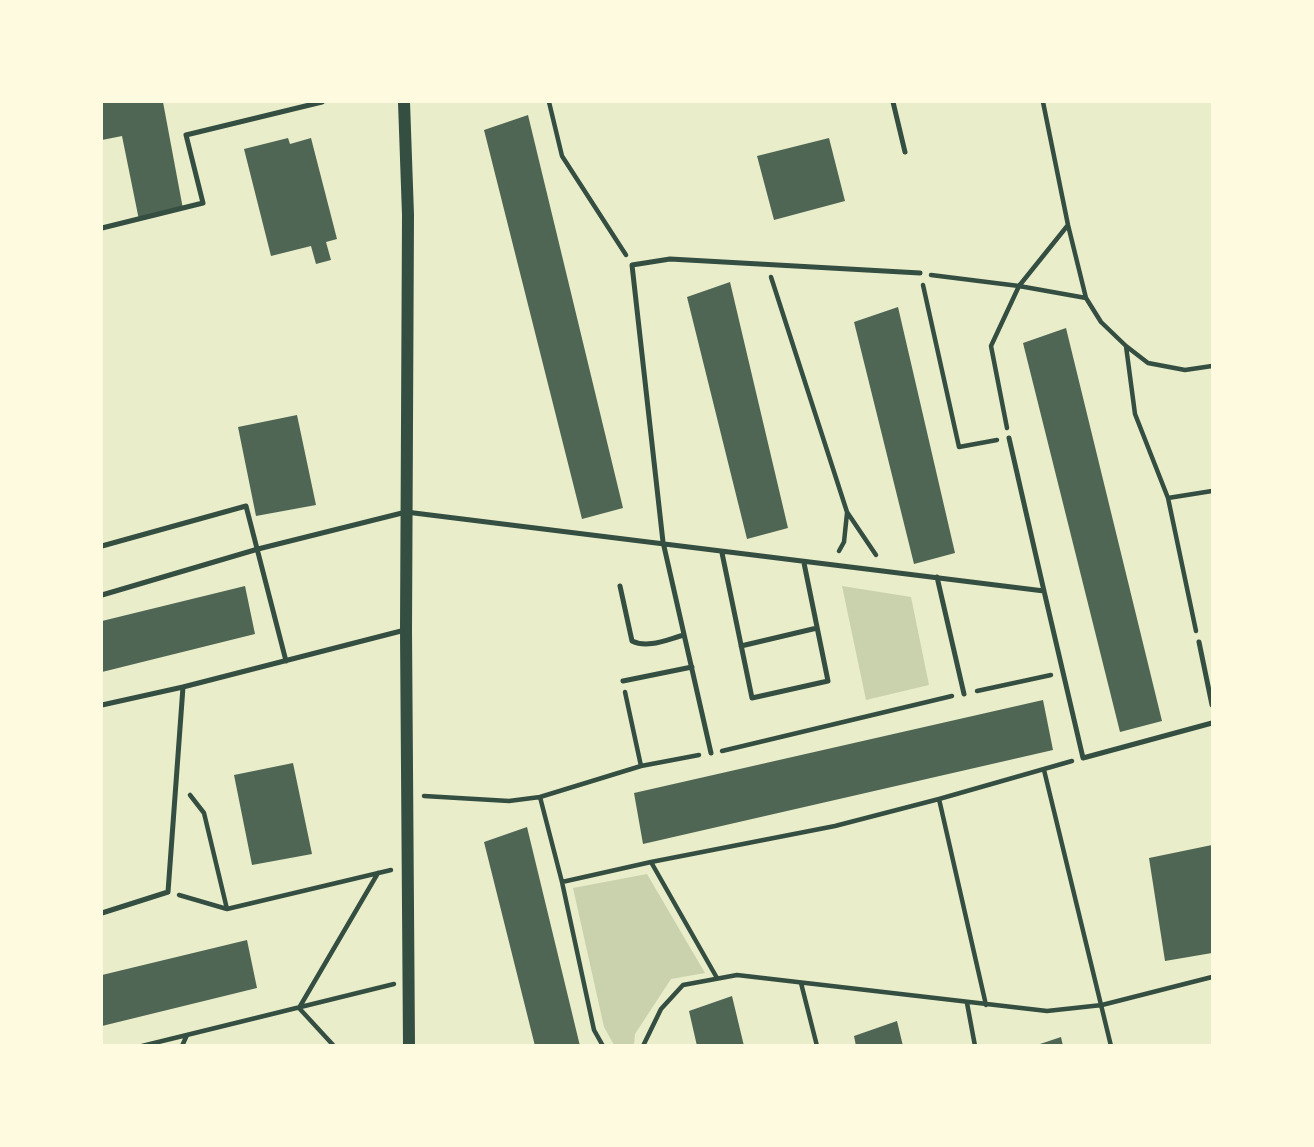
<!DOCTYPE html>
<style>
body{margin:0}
#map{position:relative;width:1314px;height:1147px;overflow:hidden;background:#e9edc9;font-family:Arial,sans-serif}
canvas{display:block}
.frame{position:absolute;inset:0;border:103px solid #fefae0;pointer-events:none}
</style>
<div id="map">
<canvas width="1314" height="1147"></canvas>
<div class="frame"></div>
</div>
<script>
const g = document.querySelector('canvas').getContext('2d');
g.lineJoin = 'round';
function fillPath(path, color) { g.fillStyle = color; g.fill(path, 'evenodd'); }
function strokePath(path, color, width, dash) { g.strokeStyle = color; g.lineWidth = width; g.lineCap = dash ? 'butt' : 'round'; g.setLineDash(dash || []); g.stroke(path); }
fillPath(new Path2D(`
 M 842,586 L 911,597 L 929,685 L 866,700 Z
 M 647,874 L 705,973 L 671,979 L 635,1034 L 634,1045 L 614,1045 L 604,1027 L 573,888 Z`), '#cad2ad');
fillPath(new Path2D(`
 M 102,102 L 163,102 L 183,209 L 139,220 L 122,136 L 102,140 Z
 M 528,115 L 623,508 L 582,519 L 484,130 Z
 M 288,138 L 290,144 L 311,138 L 337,239 L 326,242 L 331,260 L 316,264 L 311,246 L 271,256 L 244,149 Z
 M 829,138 L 845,201 L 774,220 L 757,156 Z
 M 730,282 L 788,528 L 747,539 L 687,297 Z
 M 898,307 L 955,553 L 914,564 L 854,322 Z
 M 1066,328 L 1162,721 L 1120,732 L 1023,343 Z
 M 297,415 L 316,505 L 256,516 L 238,427 Z
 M 245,586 L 255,634 L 102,672 L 102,621 Z
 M 1043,700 L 1053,750 L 643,844 L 634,793 Z
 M 293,763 L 312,854 L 252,865 L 234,775 Z
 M 527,827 L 580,1046 L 535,1046 L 484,842 Z
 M 1212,845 L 1212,953 L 1165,961 L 1149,858 Z
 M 247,940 L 257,988 L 102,1026 L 102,975 Z
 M 732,996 L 744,1046 L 697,1046 L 689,1011 Z
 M 897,1021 L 903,1046 L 856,1046 L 854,1036 Z
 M 1061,1037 L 1063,1046 L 1037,1046 L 1037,1045 Z`), '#4f6655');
strokePath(new Path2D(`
 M 549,102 L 562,156 L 626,255
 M 1043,102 L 1068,225 L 1086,298 L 1101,322 L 1126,346 L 1135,414 L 1168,498
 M 931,275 L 1019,286 L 1086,298
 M 771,277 L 847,512 L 876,555
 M 923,285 L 959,447 L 997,440
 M 1126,346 L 1148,363 L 1185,370 L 1212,366
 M 1007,428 L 991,346 L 1019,286 L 1068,225
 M 839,551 L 844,542 L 847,513
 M 1196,631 L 1168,498 L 1212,491
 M 977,691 L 1051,675
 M 625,692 L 641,766
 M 722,751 L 952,696
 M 1044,770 L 1111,1046
 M 190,795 L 204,813 L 227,909
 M 424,796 L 509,801 L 540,797 L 641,766 L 699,755
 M 540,797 L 562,882 L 594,1030 L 603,1046
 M 651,862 L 717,978
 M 562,882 L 651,862 L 835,826 L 939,799
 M 179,895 L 227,909 L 391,870
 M 801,983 L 817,1046
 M 967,1003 L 975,1046
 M 986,1005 L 939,799 L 1072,761
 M 142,1046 L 394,984
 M 182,1046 L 187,1035
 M 334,1046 L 299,1008 L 378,873
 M 643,1046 L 661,1009 L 683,985 L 737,975 L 1047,1011 L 1102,1005 L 1212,977`), '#344e41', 4.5);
strokePath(new Path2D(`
 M 893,102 L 905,152
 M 102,228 L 203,203 L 186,135 L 322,102
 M 1009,438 L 1044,591
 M 102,546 L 246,506 L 286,661
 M 722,553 L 752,698 L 828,681 L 804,563
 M 937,577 L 964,694
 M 620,586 L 632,641 C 648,649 668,639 684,635
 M 102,595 L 258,549 L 406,512 L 1044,591 L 1083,758 L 1212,723
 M 1199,642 L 1212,705
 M 741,646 L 817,628
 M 623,681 L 692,667
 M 102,705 L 183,687
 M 711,753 L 663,542 L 632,265 L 670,259 L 920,273
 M 102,913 L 168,892 L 183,687 L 405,630`), '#344e41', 5);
strokePath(new Path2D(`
 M 404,102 L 408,215 L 406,630 L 409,1046`), '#344e41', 12);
</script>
